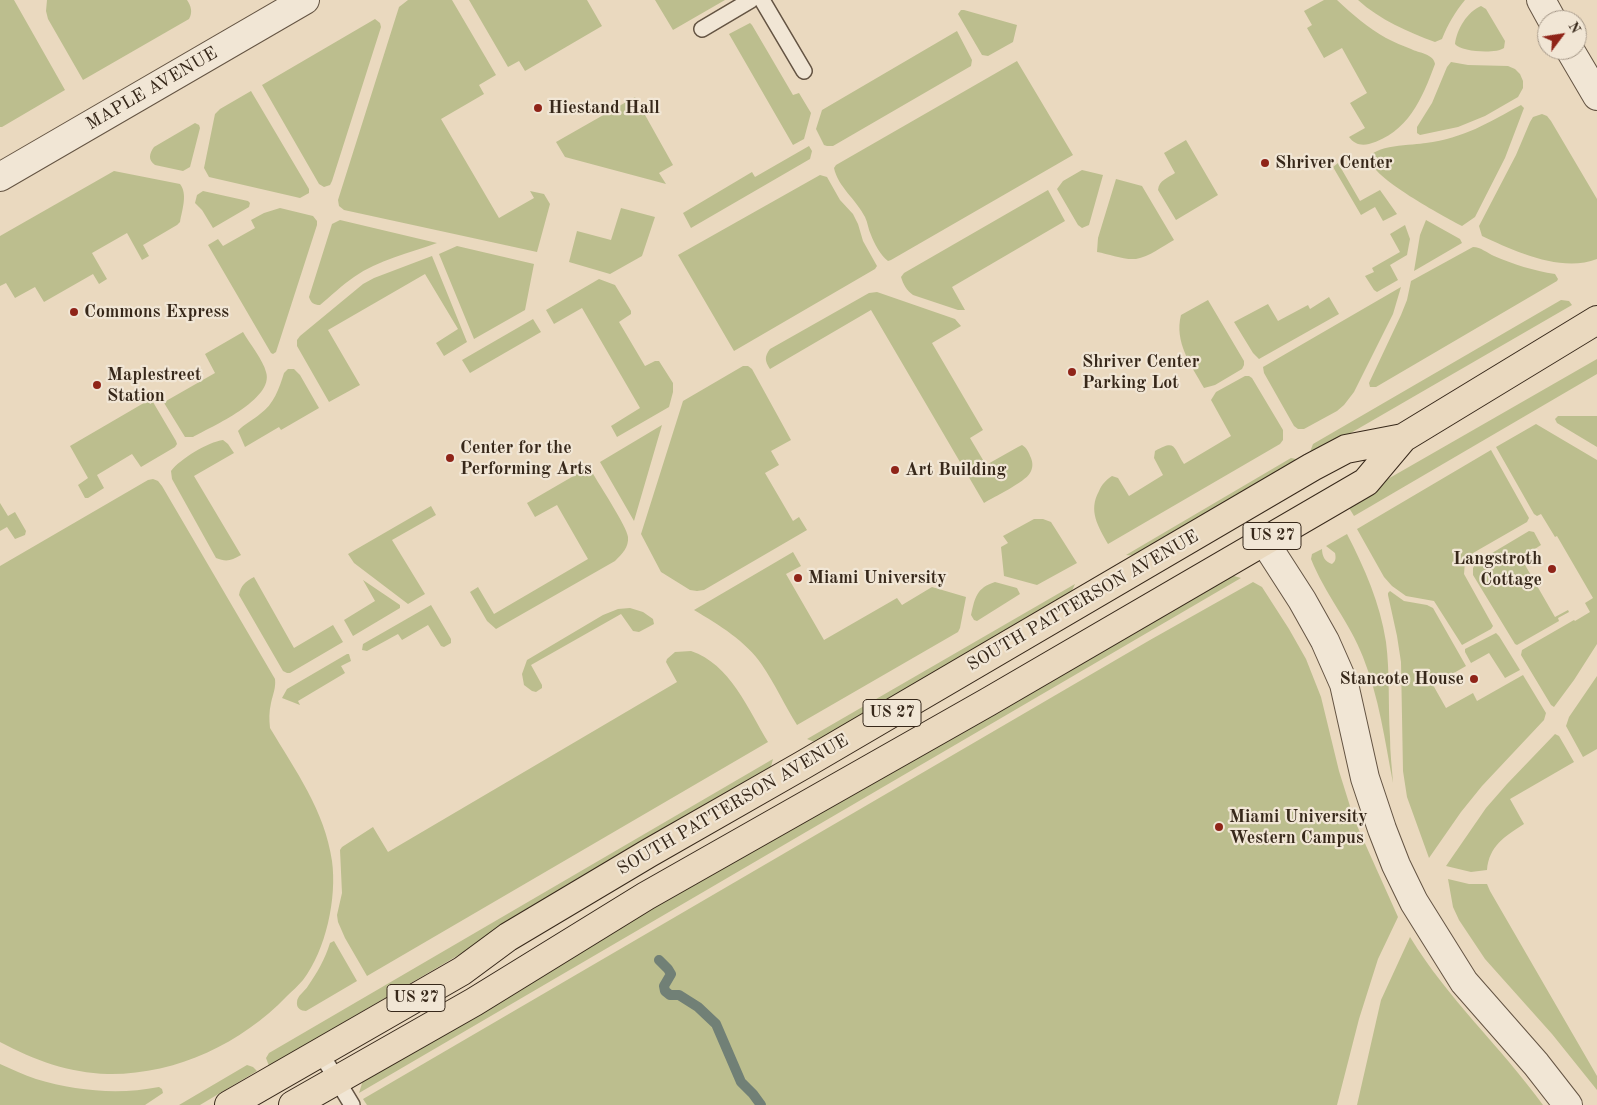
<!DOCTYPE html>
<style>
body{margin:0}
#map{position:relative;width:1597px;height:1105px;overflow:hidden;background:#ead9bf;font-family:"Old Standard TT",serif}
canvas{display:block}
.north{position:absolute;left:1537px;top:10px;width:50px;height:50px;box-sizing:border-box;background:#f1e6d5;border:1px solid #a79a8a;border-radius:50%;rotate:59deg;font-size:14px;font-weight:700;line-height:20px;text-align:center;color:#37281a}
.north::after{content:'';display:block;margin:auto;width:18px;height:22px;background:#8f2418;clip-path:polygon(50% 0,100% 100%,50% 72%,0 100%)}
</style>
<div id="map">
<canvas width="1597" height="1105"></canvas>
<div class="north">N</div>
</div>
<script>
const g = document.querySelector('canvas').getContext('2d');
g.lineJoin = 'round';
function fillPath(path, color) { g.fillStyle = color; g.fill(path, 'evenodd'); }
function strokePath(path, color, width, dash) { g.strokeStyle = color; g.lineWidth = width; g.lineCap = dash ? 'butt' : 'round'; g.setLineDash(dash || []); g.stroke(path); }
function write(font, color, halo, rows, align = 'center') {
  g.font = font + ' "Old Standard TT",serif'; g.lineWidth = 4.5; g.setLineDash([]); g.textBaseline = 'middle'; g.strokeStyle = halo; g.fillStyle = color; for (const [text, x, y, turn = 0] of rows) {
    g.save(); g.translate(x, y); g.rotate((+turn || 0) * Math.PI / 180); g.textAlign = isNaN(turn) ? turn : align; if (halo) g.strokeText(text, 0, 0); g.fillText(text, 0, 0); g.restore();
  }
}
fillPath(new Path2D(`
 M 0,0 L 14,0 L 65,90 L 2,127 L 0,127 Z
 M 47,0 L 187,0 C 191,6 193,12 189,19 L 83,80 L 48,19 L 46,11 Z
 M 408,0 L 452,0 L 496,75 L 479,85 L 484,94 L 441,119 L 499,218 L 534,198 L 530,191 L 544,194 L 550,204 L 537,252 L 344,210 L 339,206 L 338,200 L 399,7 Z
 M 469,0 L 587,0 L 602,26 L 525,71 L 519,61 L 508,67 Z
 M 655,0 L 725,0 L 673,30 Z
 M 1324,0 L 1337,0 C 1352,14 1368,28 1386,38 C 1394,42 1403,46 1411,49 C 1419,53 1434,54 1435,64 C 1422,99 1408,133 1369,144 C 1361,146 1354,144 1349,137 L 1365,128 L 1350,103 L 1367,93 L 1342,48 L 1324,58 L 1307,28 L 1312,25 L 1304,11 Z
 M 1358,0 L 1465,0 C 1455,12 1448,24 1442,39 L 1435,42 C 1408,32 1380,20 1358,0 Z
 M 1481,6 L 1486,9 L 1505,41 L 1504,48 C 1496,54 1461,52 1455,44 C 1457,29 1467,12 1481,6 Z
 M 961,10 L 964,10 L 1017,25 L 1013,42 L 988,56 L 982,55 L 958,14 Z
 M 375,19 L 380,23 L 381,27 L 332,181 L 330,185 L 324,187 L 319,184 L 262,85 Z
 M 750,23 L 752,25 L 793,95 L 799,93 L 811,113 L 804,139 L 793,145 L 729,34 Z
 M 957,31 L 972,60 L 971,66 L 833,146 L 827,146 L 824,145 L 816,129 L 822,110 Z
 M 1017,61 L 1073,155 L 891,260 L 888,261 C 881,256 874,243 871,235 C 868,229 868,223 865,217 C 856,199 838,187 834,168 L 836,165 Z
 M 1451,62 L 1468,65 L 1508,66 L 1515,69 L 1520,74 L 1523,81 L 1523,88 L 1518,97 L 1485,116 L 1458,127 L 1420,135 L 1417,133 L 1417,127 L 1432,103 L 1447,67 Z
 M 251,91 L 309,189 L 309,193 L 300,198 L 209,177 L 204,168 L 215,114 L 220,109 Z
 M 635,97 L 673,165 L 659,173 L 666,184 L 565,157 L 556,142 Z
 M 1521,105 L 1524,108 L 1505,158 L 1475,217 L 1462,226 C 1445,217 1370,177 1370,159 C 1370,145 1415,145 1426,143 C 1464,138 1488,123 1521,105 Z
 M 1542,114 L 1547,116 L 1551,121 L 1597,199 L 1597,259 C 1561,273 1514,251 1482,236 L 1479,226 L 1516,155 L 1530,122 L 1533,117 Z
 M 195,123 L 199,125 L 200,128 L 190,167 L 183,171 L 155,165 C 148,160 149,154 154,147 Z
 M 1186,140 L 1218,195 L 1176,220 L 1158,190 C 1159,180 1168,178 1175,173 L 1164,153 Z
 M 809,146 L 812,151 L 810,159 L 691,228 L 683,213 L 752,172 L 755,177 Z
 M 1338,163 L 1360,201 L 1380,190 L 1397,214 L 1383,221 L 1375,207 L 1361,215 L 1333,167 Z
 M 1082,170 L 1103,175 L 1089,225 L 1082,228 L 1078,225 L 1057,189 L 1063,181 Z
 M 114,171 L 180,184 C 188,194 182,210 180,222 L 177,225 L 143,245 L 149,256 L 142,260 L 127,233 L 92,253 L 107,279 L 99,284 L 93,274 L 44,302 L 35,287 L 15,298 L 6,283 L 0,286 L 0,236 Z
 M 820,175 L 827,177 L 840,200 L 853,214 L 858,224 L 863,241 L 877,266 L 875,269 L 734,351 L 678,255 Z
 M 1116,179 L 1142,186 L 1174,240 C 1163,246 1149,257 1136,259 C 1123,260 1109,254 1097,252 L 1098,238 Z
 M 1048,190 L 1065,221 L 952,287 L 965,310 L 958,310 L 913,295 C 907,291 903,284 901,277 L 904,273 Z
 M 203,191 L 248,201 L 250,203 L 249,207 L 213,228 L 202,210 L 195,203 L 197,195 Z
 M 280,208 L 313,216 L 317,221 L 317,225 L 276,352 L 273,354 L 271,353 L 208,245 L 218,239 L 223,246 L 255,228 L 251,220 L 264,213 Z
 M 621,208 L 655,217 L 642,256 L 610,274 L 569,262 L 577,231 L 611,240 Z
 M 340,220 L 437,243 C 409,253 378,260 354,277 C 342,285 331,296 320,305 C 314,305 311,303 309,297 L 332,224 Z
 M 1426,220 L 1460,239 L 1462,243 L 1414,271 L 1420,235 Z
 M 1405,225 L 1410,239 L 1407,255 L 1390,265 L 1398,280 L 1377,292 L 1374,290 L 1365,276 L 1374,272 L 1372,268 L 1400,252 L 1390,234 Z
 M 457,246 L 534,264 L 525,310 L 474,339 L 439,254 Z
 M 1473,247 C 1481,247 1487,253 1494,256 C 1513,264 1534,271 1555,274 L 1558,279 L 1557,281 L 1376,387 L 1370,387 L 1369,383 L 1401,315 L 1407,300 L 1411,281 Z
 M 432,256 L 467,342 L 444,356 L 436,343 L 458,329 L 425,274 L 328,330 L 360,385 L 329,402 L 297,346 L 297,340 L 300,336 L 363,284 L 374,278 Z
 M 599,279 L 615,285 L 631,311 L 631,314 L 619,322 L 645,366 L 655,361 L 659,361 L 673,383 L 673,392 L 669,407 L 617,437 L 611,426 L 640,408 L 582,308 L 554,324 L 546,310 Z
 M 1401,287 L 1393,314 L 1354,392 L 1344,405 L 1337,411 L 1304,429 L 1298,429 L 1294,426 L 1264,373 L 1263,367 Z
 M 877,292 L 955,319 L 961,326 L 932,343 L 983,430 L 970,438 L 986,465 L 1018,447 L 1022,445 C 1027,448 1029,453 1031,458 C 1033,463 1033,468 1030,473 C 1025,482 994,497 984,503 L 871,310 L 770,369 C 765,361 764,357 770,349 L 869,293 Z
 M 1329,297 L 1339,314 L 1259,359 L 1253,353 L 1234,322 L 1268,304 L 1278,321 L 1308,305 L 1310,309 Z
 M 1208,300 L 1244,361 L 1244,365 L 1242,369 L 1215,385 L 1204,388 C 1191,365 1174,342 1181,315 Z
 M 1561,300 L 1569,301 L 1572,305 L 1311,456 L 1310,452 L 1313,444 Z
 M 533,319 L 541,332 L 470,373 L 462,360 Z
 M 243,332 C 250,344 263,360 266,372 C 275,399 211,427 193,437 L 185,437 L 161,398 L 163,397 L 166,401 L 215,373 L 205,354 Z
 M 1597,359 L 1597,374 L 1354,516 L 1346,503 Z
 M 743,366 L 748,366 L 752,369 L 791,440 L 771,451 L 779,465 L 765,473 L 793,521 L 799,517 L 807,530 L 704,590 L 697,591 L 690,590 L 661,572 L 641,534 L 683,401 Z
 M 288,369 L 294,369 L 300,375 L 319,408 L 281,430 L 279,427 L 245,447 L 238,431 C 244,424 253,420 260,414 C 274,404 279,389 284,373 Z
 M 1245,376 L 1249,376 L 1252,378 L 1283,430 L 1283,440 L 1280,444 L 1108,544 C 1098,526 1088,511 1099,491 C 1102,484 1106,480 1112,476 L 1118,478 L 1129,496 L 1163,475 L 1154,458 L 1155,451 C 1176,439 1173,447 1184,464 L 1231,436 L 1211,400 L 1216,392 Z
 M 149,400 L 150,404 L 153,402 L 176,441 L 177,444 L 175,447 L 141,467 L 132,454 L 97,475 L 104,488 L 88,498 L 85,498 L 78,485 L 88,478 L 70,446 Z
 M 1558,416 L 1597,416 L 1597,447 L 1557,423 L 1555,419 Z
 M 1536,424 L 1597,460 L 1597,644 L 1574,680 L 1554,707 L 1551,705 L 1521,655 L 1522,650 L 1574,620 L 1575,621 L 1590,612 L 1585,603 L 1593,598 L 1557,536 L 1555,537 L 1541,514 L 1537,516 L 1534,514 L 1496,447 Z
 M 662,425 L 634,521 L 600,462 Z
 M 223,440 L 228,444 L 234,453 L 194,476 L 241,555 C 231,561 226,562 216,558 L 172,479 L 171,471 C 180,459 208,442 223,440 Z
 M 1491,450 L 1529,518 L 1527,522 L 1473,553 L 1465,562 L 1464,574 L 1493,626 L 1491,629 L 1462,645 L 1434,601 L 1406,596 L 1392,586 L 1384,577 L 1357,529 Z
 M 1291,458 L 1296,459 L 1301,463 L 1137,556 L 1126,555 Z
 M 589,467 C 596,480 627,526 628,537 C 629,547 622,554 615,561 L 496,629 L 487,621 L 470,592 L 478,587 L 494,614 L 588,559 L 557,505 L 535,517 L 527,503 Z
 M 153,479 L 158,481 L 162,486 L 275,679 C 276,688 273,694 271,703 C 269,712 269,719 270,728 C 295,770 325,811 332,861 C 337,898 326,950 303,980 C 298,986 292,991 287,996 C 241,1044 175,1075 108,1074 C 69,1073 34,1060 0,1042 L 0,566 L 148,480 Z
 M 0,503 L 8,516 L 15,512 L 26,531 L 25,535 L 15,539 L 7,527 L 0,531 Z
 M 431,506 L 436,515 L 392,540 L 425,594 L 408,604 L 354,563 L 348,554 Z
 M 1034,519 L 1043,519 L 1051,522 L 1077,563 L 1037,585 L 1004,576 L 1001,547 L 1008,543 L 1003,536 Z
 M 1529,531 L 1534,532 L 1541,545 L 1521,558 L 1555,617 L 1568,610 L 1569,612 L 1558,618 L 1559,621 L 1517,645 L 1515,644 L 1473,575 L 1473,568 L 1477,562 Z
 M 1347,534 C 1365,569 1380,603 1386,642 C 1390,673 1388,705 1390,737 C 1390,753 1392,768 1393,783 C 1385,741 1379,697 1363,657 C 1350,623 1325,594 1311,559 L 1312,554 L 1322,549 C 1322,556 1325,562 1332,564 C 1336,561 1336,558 1335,553 L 1326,546 Z
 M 793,552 L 801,566 L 786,574 L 824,640 L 897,598 L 902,605 L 932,587 L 966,597 L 960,628 L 958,632 L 797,725 C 785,706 775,684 762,665 C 746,641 719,625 694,610 Z
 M 1226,576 L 1234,576 L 1241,578 L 359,1093 L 364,1077 L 1217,580 Z
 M 254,577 L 294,648 L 333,625 L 343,642 L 290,673 L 287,673 L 283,671 L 239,595 C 241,585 245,582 254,577 Z
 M 363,580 L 400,605 L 400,608 L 353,636 L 344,620 L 375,601 Z
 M 995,582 L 1017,588 L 1020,594 L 977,621 L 974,620 L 971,615 C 975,598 976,588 995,582 Z
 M 1253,582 L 1262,587 L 1289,629 L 1306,659 L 1321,697 L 1339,771 L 1354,819 L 1398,917 L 1378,959 L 1359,1019 L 1337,1105 L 367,1105 L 363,1099 L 1150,640 Z
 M 1075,584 L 1071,593 L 817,743 L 807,739 Z
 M 1390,591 L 1404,601 L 1427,605 L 1433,608 L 1466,666 L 1433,685 L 1446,708 L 1473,693 L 1477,701 L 1523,675 L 1546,713 L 1544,720 L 1482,786 L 1461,812 L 1429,858 L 1407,797 L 1403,771 L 1401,662 L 1397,636 L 1388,595 L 1388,593 Z
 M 431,605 L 451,639 L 451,643 L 444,647 L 441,646 L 428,625 L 402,640 L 398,634 L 367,651 L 362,650 L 363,644 Z
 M 630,608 L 643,612 L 653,619 L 654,624 L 639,632 L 633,631 L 621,614 L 531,665 L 542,685 L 542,688 L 536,692 L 532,691 L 524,685 L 522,674 L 527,660 L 603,615 L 618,609 Z
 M 1496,633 L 1499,636 L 1520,670 L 1505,678 L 1489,653 L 1471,663 L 1465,652 L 1465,649 Z
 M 691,651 C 730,664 748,709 768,742 L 367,976 L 345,938 L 338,922 L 337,915 L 342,893 L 340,850 L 342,847 L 373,827 L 388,852 L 677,682 L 666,662 L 667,659 L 675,652 Z
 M 347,654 L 349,654 L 351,661 L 341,666 L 345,673 L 298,701 L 300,705 L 282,698 L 287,689 Z
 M 1597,676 L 1597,749 L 1583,757 L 1566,726 L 1569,717 Z
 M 1555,734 L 1559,736 L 1574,762 L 1510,799 L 1524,824 C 1505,836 1489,846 1487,870 L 1471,872 L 1446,866 L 1486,808 L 1507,784 Z
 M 773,759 L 770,770 L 766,775 L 269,1066 L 266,1058 L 269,1053 Z
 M 1448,879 L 1469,884 L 1487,884 L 1490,891 L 1597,1076 L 1597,1090 L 1552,1034 L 1485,959 L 1459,920 L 1453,907 Z
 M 1410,937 C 1447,998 1501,1047 1543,1105 L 1357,1105 L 1381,1000 Z
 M 334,941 L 357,981 L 306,1011 C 301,1011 296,1008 297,1002 C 297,996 305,991 308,986 C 317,973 325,959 330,943 Z
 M 0,1064 C 12,1069 24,1075 36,1079 C 76,1091 118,1095 159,1087 L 162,1089 L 163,1093 L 145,1105 L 0,1105 Z
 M 247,1065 L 253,1067 L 257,1071 L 200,1105 L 179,1105 Z`), '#bcbe8e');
strokePath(new Path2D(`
 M 659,960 L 668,969 L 671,974 L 664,986 L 665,991 L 670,995 L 679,995 L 698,1007 L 716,1024 L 741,1082 L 753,1094 L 761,1105`), '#718076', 10);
const service = new Path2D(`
 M 762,0 L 804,71
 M 702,29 L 751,0
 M 320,1052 L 352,1105`);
const tertiary = new Path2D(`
 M 1541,0 L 1552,20
 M 1570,50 L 1597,96
 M 0,177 L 305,0
 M 1264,541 L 1302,600 L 1325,641 L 1344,684 L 1365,778 L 1382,829 L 1396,865 L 1414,902 L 1464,982 L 1536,1064 L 1568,1105`);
const trunk = new Path2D(`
 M 229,1105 L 462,971 L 508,937 L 649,853 L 803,765 L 1312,467 L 1346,449 L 1403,438
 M 293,1105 L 474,1002 L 646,896 L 988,702 L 1366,482 L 1403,438 L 1597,320`);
strokePath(service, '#645443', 18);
strokePath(tertiary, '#645443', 30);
strokePath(trunk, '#37281a', 30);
strokePath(service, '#f1e6d5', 15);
strokePath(tertiary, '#f1e6d5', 28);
strokePath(trunk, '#ead9bf', 28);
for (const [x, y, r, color] of [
 [538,108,5,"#8f2418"],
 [1265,163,5,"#8f2418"],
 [74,312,5,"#8f2418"],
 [1072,372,5,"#8f2418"],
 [97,385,5,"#8f2418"],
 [450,458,5,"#8f2418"],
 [895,470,5,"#8f2418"],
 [1552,569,5,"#8f2418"],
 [798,578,5,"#8f2418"],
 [1474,679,5,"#8f2418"],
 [1219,827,5,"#8f2418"]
]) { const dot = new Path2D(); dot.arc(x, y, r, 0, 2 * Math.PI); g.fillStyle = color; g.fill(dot); strokePath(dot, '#f1e6d5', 2); }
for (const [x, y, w] of [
 [1272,536,58],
 [892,713,58],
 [416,998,58]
]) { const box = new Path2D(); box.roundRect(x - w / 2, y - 13.5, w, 27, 4); g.fillStyle = '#f1e6d5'; g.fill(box); strokePath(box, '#37281a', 1); }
write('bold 16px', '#37281a', null, [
 ["US 27",1272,536],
 ["US 27",892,713],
 ["US 27",416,998]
]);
write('18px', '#37281a', '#f1e6d5', [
 ["MAPLE AVENUE",152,89,-30],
 ["SOUTH PATTERSON AVENUE",1083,601,-30],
 ["SOUTH PATTERSON AVENUE",733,805,-30]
]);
write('bold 18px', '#37281a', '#f1e6d5', [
 ["Hiestand Hall",548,108],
 ["Shriver Center",1275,163],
 ["Commons Express",84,312],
 ["Shriver Center",1082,362],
 ["Parking Lot",1082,383],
 ["Maplestreet",107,375],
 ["Station",107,396],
 ["Center for the",460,448],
 ["Performing Arts",460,469],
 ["Art Building",905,470],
 ["Langstroth",1542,559,"right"],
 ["Cottage",1542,580,"right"],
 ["Miami University",808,578],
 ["Stancote House",1464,679,"right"],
 ["Miami University",1229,817],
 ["Western Campus",1229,838]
], 'left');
</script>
